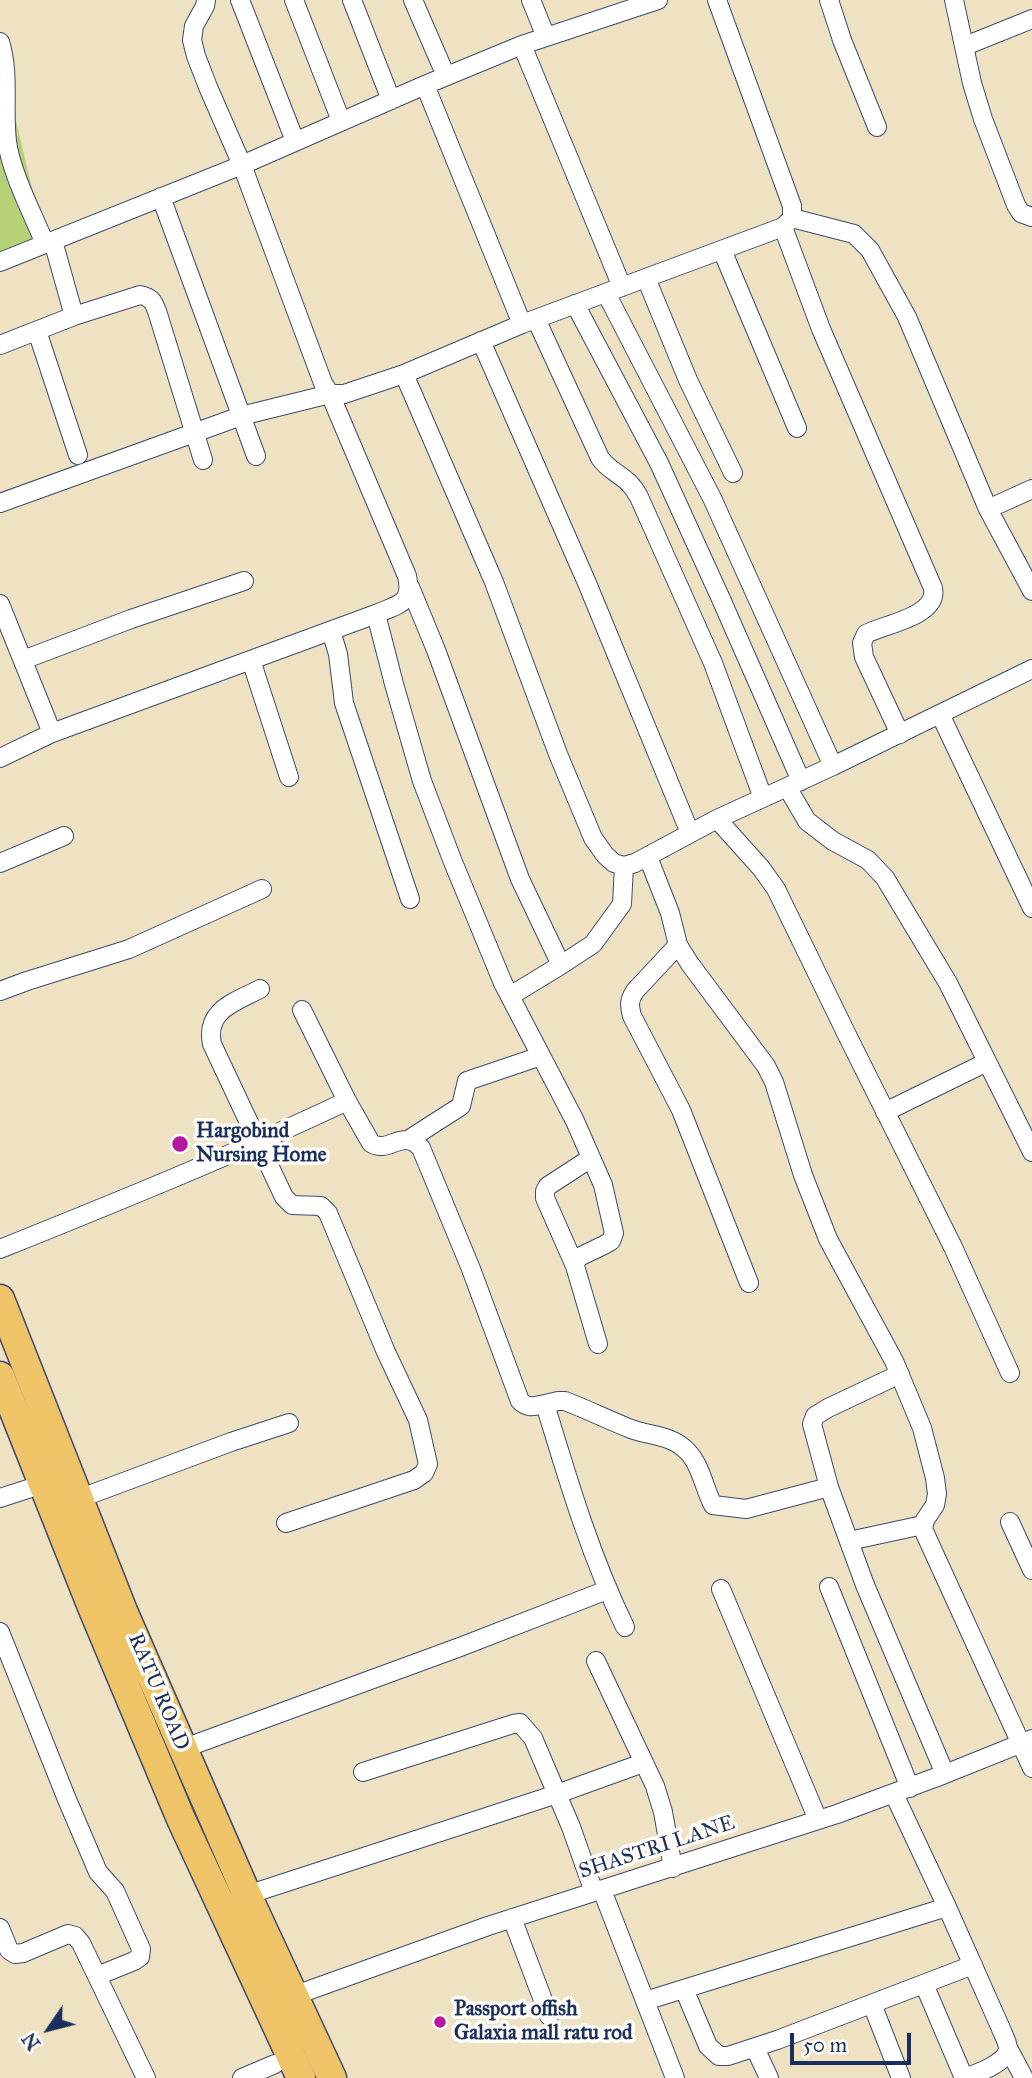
<!DOCTYPE html>
<style>
body{margin:0}
#map{position:relative;width:1032px;height:2078px;overflow:hidden;background:#efe2c3;font-family:"IM FELL Great Primer",serif}
canvas{display:block}
.north{position:absolute;left:14px;top:1994px;width:70px;height:70px;-webkit-text-stroke:5px #fdfcf7;paint-order:stroke;rotate:235deg;font-size:19px;font-weight:700;line-height:28px;text-align:center;color:#1b2f5e}
.north::after{content:'';display:block;margin:auto;width:24px;height:32px;background:#1b2f5e;clip-path:polygon(50% 0,100% 100%,50% 72%,0 100%)}
.scale{position:absolute;left:790px;top:2033px;width:121px;height:32px;box-sizing:border-box;border:4px solid #1b2f5e;border-top:0;padding-left:9px;font-size:21px;line-height:24px;white-space:nowrap;color:#1b2f5e;-webkit-text-stroke:5px #fdfcf7;paint-order:stroke}
</style>
<div id="map">
<canvas width="1032" height="2078"></canvas>
<div class="north">N</div>
<div class="scale">50 m</div>
</div>
<script>
const g = document.querySelector('canvas').getContext('2d');
g.lineJoin = 'round';
function fillPath(path, color) { g.fillStyle = color; g.fill(path, 'evenodd'); }
function strokePath(path, color, width, dash) { g.strokeStyle = color; g.lineWidth = width; g.lineCap = dash ? 'butt' : 'round'; g.setLineDash(dash || []); g.stroke(path); }
function write(font, color, halo, rows, align = 'center') {
  g.font = font + ' "IM FELL Great Primer",serif'; g.lineWidth = 7; g.setLineDash([]); g.textBaseline = 'middle'; g.strokeStyle = halo; g.fillStyle = color; for (const [text, x, y, turn = 0] of rows) {
    g.save(); g.translate(x, y); g.rotate((+turn || 0) * Math.PI / 180); g.textAlign = isNaN(turn) ? turn : align; if (halo) g.strokeText(text, 0, 0); g.fillText(text, 0, 0); g.restore();
  }
}
fillPath(new Path2D(`
 M 0,64 L 5,74 L 45,244 L 0,262 Z`), '#b7d177');
const minor = new Path2D(`
 M 206,0 L 205,6 L 194,26 L 192,40 L 196,56 L 208,87 L 242,165 L 323,383 L 330,394 L 344,394 L 404,374 L 522,324 L 783,227 L 792,218 L 792,206 L 717,0
 M 240,0 L 295,141
 M 294,0 L 341,121
 M 352,0 L 391,100
 M 413,0 L 446,76
 M 531,0 L 546,37
 M 829,0 L 842,40 L 877,127
 M 954,0 L 972,83 L 983,119 L 1016,205 L 1021,213 L 1032,217
 M 0,42 C 10,74 3,108 7,141 C 11,173 33,214 45,244
 M 522,45 L 622,287
 M 965,46 L 1032,19
 M 425,85 L 522,324
 M 161,197 L 256,456
 M 792,218 L 854,234 L 870,250 L 907,317 L 988,509 L 1032,591
 M 783,227 L 821,329 L 933,588 C 939,616 885,624 866,634 L 862,643 L 864,657 L 900,734
 M 53,241 L 74,316
 M 722,250 L 797,428
 M 0,262 L 242,165 L 425,85 L 522,45 L 658,0
 M 646,278 L 688,380 L 733,473
 M 606,293 L 712,498 L 833,766
 M 575,304 L 659,463 L 721,599 L 801,781
 M 536,319 L 600,458 C 612,475 627,474 639,497 L 713,663 L 763,798
 M 37,331 L 78,455
 M 481,341 L 587,583 L 690,833
 M 0,345 L 74,316 L 140,295 C 151,297 153,301 157,311 L 203,460
 M 404,374 L 494,582 L 558,754 L 593,838 L 605,855 L 614,863 L 624,866 L 635,863 L 717,819 L 833,766 L 1032,669
 M 0,503 L 241,416 L 330,394 L 407,576 C 413,604 399,604 376,614 L 52,733 L 0,758
 M 988,509 L 1032,489
 M 410,587 L 436,650 L 520,879 L 561,965 L 593,944 L 622,904 L 624,866
 M 0,604 L 52,733
 M 376,614 L 394,684 L 422,781 L 453,862 L 503,983 L 575,1121 L 603,1185 L 614,1233 L 611,1241 L 604,1245 L 577,1258 L 575,1266 L 598,1344
 M 331,631 L 338,654 L 344,703 L 410,899
 M 23,660 L 131,619 L 244,581
 M 251,660 L 289,777
 M 940,714 L 1032,908
 M 787,787 L 807,821 L 833,841 L 868,860 L 885,878 L 948,983 L 1032,1152
 M 717,819 L 761,868 L 776,889 L 848,1037 L 953,1247 L 1010,1373
 M 648,857 L 670,913 L 678,945 L 690,964 L 766,1066 L 774,1082 L 803,1175 L 828,1239 L 894,1361 L 922,1428 L 935,1478 L 937,1494 L 935,1505 L 925,1520 L 923,1529 L 1032,1768
 M 0,863 L 64,836
 M 678,945 L 635,991 C 629,1000 629,1005 632,1016 L 681,1110 L 749,1283
 M 260,989 C 235,1002 205,1010 212,1044 L 284,1197 L 292,1205 L 321,1206 L 328,1213 L 386,1352 L 418,1420 L 428,1464 L 424,1473 L 414,1480 L 286,1523
 M 0,991 L 27,981 L 129,949 L 262,889
 M 510,996 L 561,965
 M 302,1010 L 347,1101
 M 885,1112 L 987,1062
 M 408,1140 L 461,1106 L 467,1081 L 541,1056
 M 0,1249 C 117,1202 233,1155 347,1101 L 371,1143 C 389,1155 402,1127 421,1148 L 471,1269 L 520,1401 C 528,1409 535,1406 545,1404 C 568,1480 590,1555 625,1627
 M 575,1266 L 545,1198 L 545,1191 L 548,1186 L 591,1158
 M 900,1374 L 828,1408 L 815,1416 L 812,1424 L 829,1487 L 865,1585 L 945,1774
 M 545,1404 L 558,1401 L 565,1401 C 588,1410 609,1420 631,1429 C 650,1436 672,1435 687,1451 C 701,1465 704,1488 713,1505 L 746,1509 L 829,1487
 M 0,1498 L 31,1488
 M 78,1499 L 231,1442 L 289,1423
 M 1010,1522 L 1032,1570
 M 849,1541 L 923,1525 L 925,1520
 M 829,1587 L 910,1788
 M 721,1589 L 818,1820
 M 0,1632 L 66,1797 L 98,1872 L 115,1891 L 141,1949 L 140,1957 L 134,1961 L 97,1976
 M 596,1661 L 655,1786 L 663,1812 L 673,1868
 M 182,1749 L 460,1647 L 607,1590
 M 363,1772 L 513,1724 L 520,1723 L 533,1738 L 571,1827 L 594,1892
 M 894,1794 L 947,1907 L 1002,2031 C 1004,2036 1008,2043 1008,2049 C 1007,2063 976,2074 964,2078
 M 602,1890 L 675,2078
 M 247,1895 L 557,1794 L 643,1763
 M 512,1918 L 549,2016
 M 0,1928 L 9,1950 L 15,1954 L 23,1953 L 68,1934 L 75,1936 L 81,1943 L 146,2078
 M 924,1984 L 964,2078
 M 684,1989 L 708,2046 L 719,2056 L 728,2056 L 777,2040 L 973,1965
 M 293,1996 L 488,1926 L 837,1814 L 945,1774 L 1032,1739
 M 645,2001 L 947,1907
 M 872,2004 L 901,2078
 M 755,2048 L 769,2078
 M 1008,2048 L 1024,2078
 M 242,2078 L 275,2064`);
const primary = new Path2D(`
 M 0,1299 L 123,1611 L 247,1895 L 332,2078
 M 0,1376 L 92,1607 L 181,1819 L 301,2078`);
strokePath(minor, '#3b4a6d', 20);
strokePath(primary, '#3b4a6d', 31);
strokePath(minor, '#fff', 18);
strokePath(primary, '#efc469', 28);
for (const [x, y, r, color] of [
 [180,1144,9,"#b5179e"],
 [440,2022,7,"#b5179e"]
]) { const dot = new Path2D(); dot.arc(x, y, r, 0, 2 * Math.PI); g.fillStyle = color; g.fill(dot); strokePath(dot, '#fdfcf7', 2.5); }
write('bold 21px', '#1b2f5e', '#fdfcf7', [
 ["Hargobind",196,1132],
 ["Nursing Home",196,1156],
 ["Passport offish",454,2010],
 ["Galaxia mall ratu rod",454,2034]
], 'left');
write('21px', '#1b2f5e', '#fdfcf7', [
 ["RATU ROAD",158,1692,67],
 ["SHASTRI LANE",657,1848,-18]
]);
</script>
